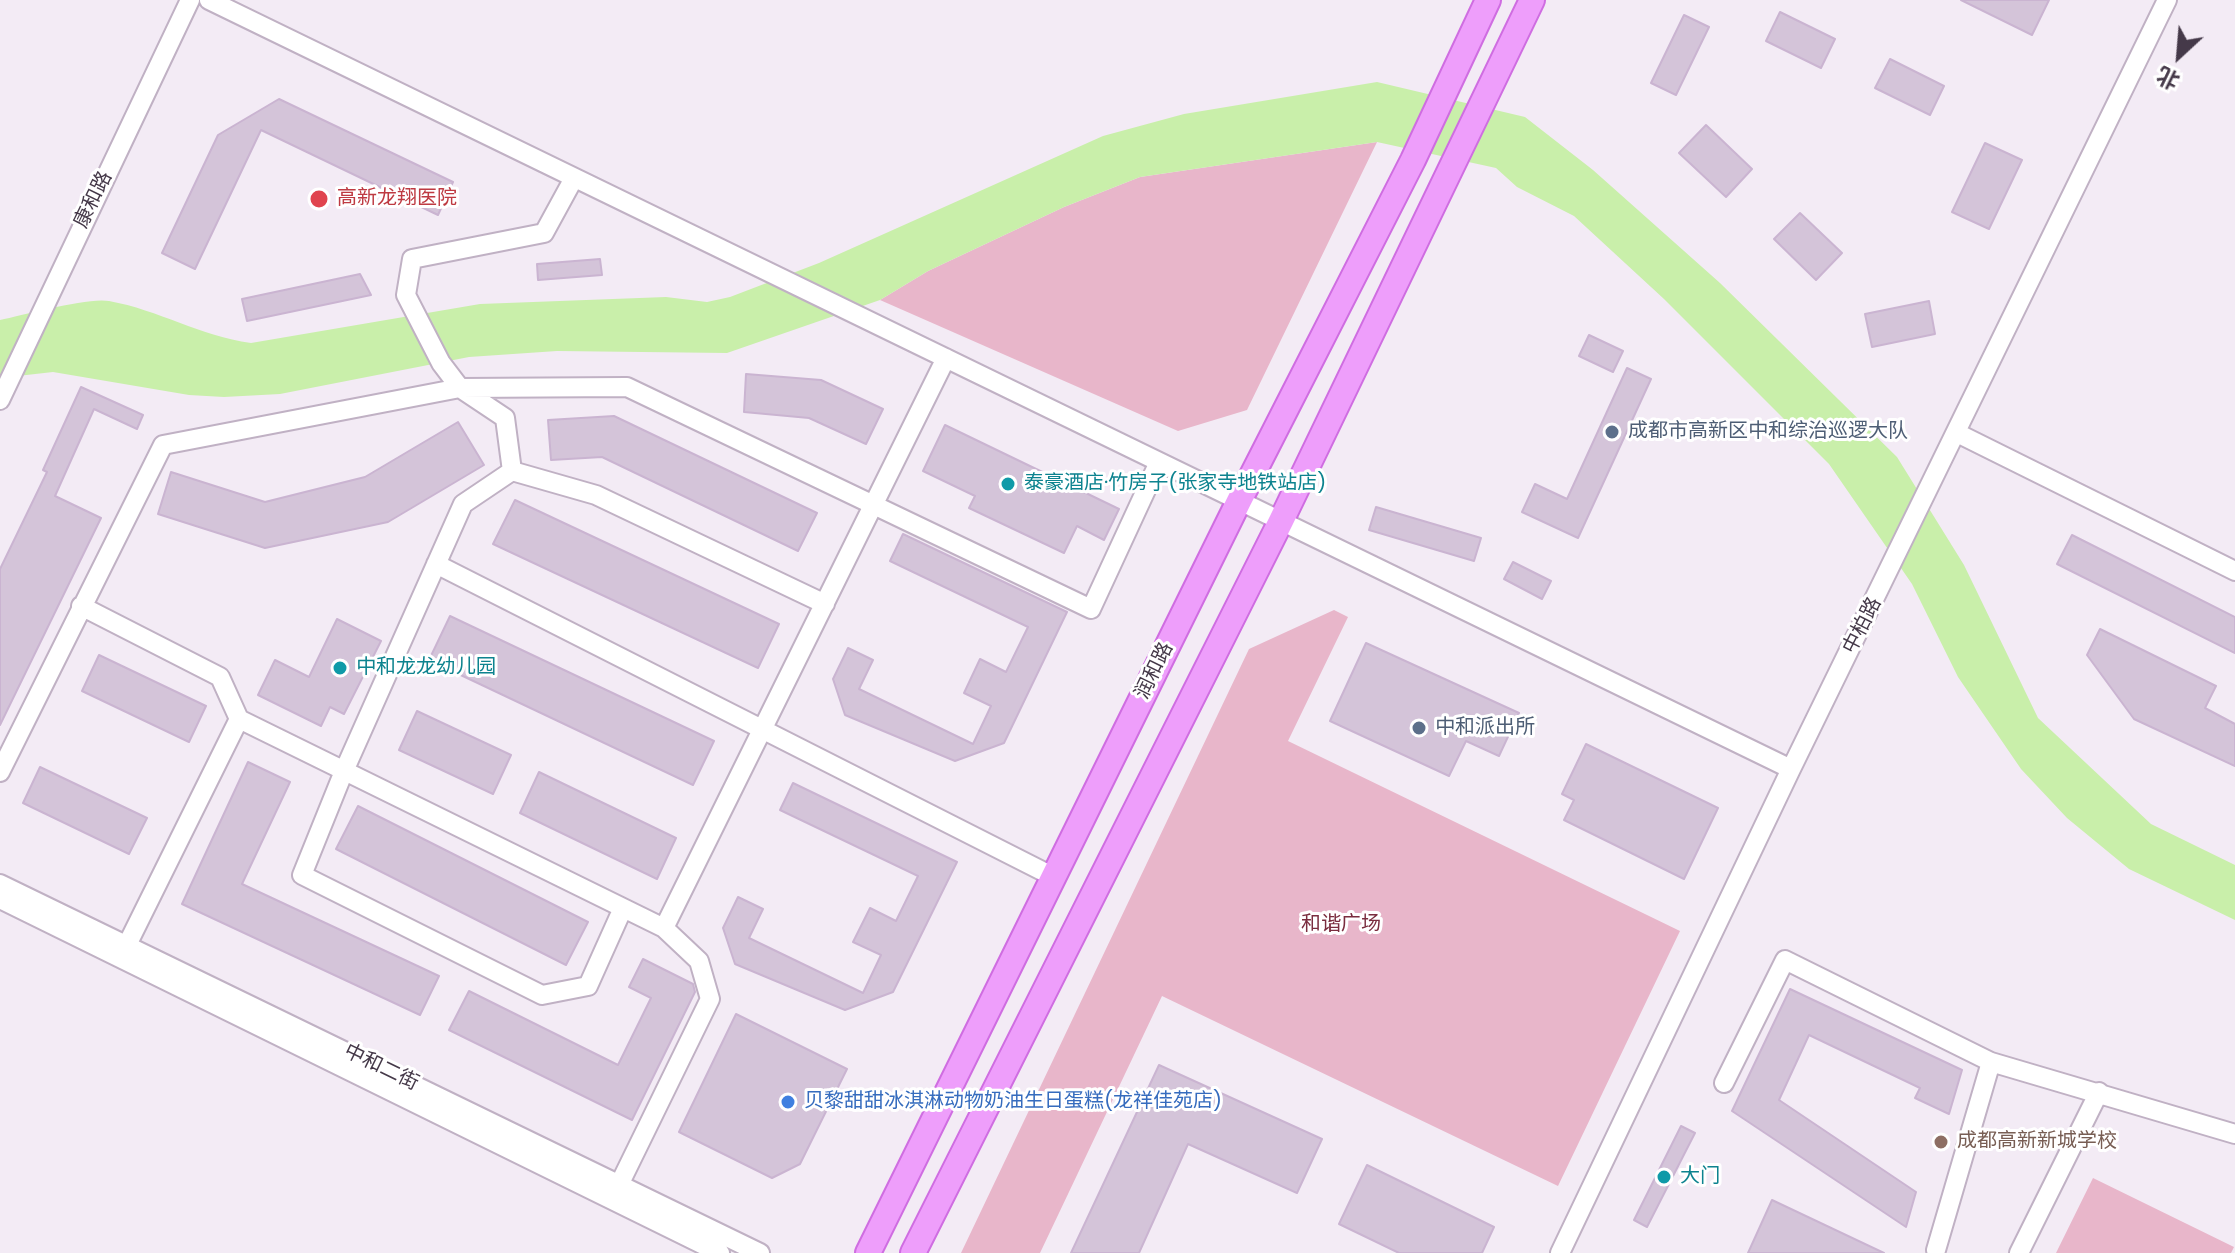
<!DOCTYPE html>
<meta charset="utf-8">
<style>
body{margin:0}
#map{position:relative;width:2235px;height:1253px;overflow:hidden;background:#f3ebf5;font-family:Poppins,"Noto Sans SC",sans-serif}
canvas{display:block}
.north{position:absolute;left:2139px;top:16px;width:80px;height:80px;-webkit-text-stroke:6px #fff;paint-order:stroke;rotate:206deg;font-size:22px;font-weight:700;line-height:32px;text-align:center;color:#453949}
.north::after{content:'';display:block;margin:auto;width:28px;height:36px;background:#453949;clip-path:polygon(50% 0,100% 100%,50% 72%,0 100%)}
</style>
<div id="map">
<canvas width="2235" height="1253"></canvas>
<div class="north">北</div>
</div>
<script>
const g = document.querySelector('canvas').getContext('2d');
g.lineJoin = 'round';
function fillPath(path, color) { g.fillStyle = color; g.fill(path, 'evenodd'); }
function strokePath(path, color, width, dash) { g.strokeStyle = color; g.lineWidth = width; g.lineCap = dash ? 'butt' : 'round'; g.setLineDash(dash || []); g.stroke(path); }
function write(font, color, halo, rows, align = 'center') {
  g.font = font + ' Poppins,"Noto Sans SC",sans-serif'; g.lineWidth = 6; g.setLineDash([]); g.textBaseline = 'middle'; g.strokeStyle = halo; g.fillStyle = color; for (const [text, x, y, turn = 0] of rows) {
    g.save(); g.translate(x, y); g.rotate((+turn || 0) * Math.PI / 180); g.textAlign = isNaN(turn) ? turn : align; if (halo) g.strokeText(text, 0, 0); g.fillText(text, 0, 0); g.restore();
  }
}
fillPath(new Path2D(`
 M 1377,142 L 1247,410 L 1178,431 L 880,300 L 928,271 L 1064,207 L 1140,177 Z
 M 1334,610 L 1348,617 L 1288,741 L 1680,931 L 1558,1186 L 1162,996 L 1040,1253 L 961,1253 L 1249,649 Z
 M 2093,1178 L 2234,1247 L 2231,1253 L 2056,1253 Z`), '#e8b6ca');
fillPath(new Path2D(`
 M 1377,82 L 1525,117 L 1593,170 L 1720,283 L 1897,457 L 1964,565 L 2038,718 L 2151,824 L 2235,865 L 2235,920 L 2129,869 L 2067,818 L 2021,769 L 1958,677 L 1912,584 L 1829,464 L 1664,299 L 1574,216 L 1517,187 L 1496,168 L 1377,142 L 1140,177 L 1064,207 L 928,271 L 880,300 L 727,353 L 557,351 L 469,357 L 280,394 L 224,397 L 189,395 L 53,372 L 0,378 L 0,320 C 24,315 88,297 109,301 C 159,310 200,336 251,343 L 480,304 L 666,297 L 707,302 L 730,297 L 819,263 L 1103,136 L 1184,114 Z`), '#c9efaa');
const building = new Path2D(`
 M 1961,0 L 2049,0 L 2032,35 Z
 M 1780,12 L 1835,39 L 1821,68 L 1766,41 Z
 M 1684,15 L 1709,27 L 1676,95 L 1651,83 Z
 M 1890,59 L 1944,86 L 1930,115 L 1875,88 Z
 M 279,99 L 453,182 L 438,215 L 261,130 L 195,269 L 162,253 L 218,135 Z
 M 1706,125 L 1752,169 L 1726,197 L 1679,153 Z
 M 1985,143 L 2022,160 L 1989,229 L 1952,212 Z
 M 1800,213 L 1842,253 L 1816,280 L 1774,239 Z
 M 600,259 L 602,275 L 538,280 L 537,264 Z
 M 360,274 L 371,295 L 247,321 L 242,299 Z
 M 1929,301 L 1935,334 L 1872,347 L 1865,314 Z
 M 1589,335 L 1623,351 L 1613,372 L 1579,356 Z
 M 1627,368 L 1651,379 L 1578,538 L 1522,512 L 1535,484 L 1567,499 Z
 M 746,374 L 821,380 L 883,409 L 866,444 L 809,418 L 744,412 Z
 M 81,387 L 143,415 L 137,429 L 94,409 L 55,496 L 101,518 L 0,725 L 0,569 L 47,472 L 43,470 Z
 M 614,416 L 817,513 L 798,551 L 602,457 L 551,460 L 548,420 Z
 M 458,422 L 484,465 L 388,522 L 265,548 L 158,514 L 171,472 L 265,502 L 365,477 Z
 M 945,425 L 1119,509 L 1104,540 L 1077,526 L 1064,553 L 969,508 L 975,496 L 923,471 Z
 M 515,500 L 779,624 L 758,668 L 493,544 Z
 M 1376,507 L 1481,538 L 1474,561 L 1369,530 Z
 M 903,534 L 1067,612 L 1004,743 L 955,761 L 845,715 L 833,679 L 848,648 L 873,660 L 859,689 L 973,744 L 991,706 L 964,693 L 980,659 L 1006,672 L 1028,627 L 890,561 Z
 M 2072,535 L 2235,617 L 2235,653 L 2057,564 Z
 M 1513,562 L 1551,581 L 1542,599 L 1504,579 Z
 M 450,616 L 714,741 L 693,785 L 429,660 Z
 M 337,619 L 381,641 L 344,714 L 330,707 L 321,726 L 258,695 L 275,660 L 309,677 Z
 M 2100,629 L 2216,686 L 2205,708 L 2235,724 L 2235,766 L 2134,719 L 2087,655 Z
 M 1366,643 L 1519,713 L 1499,756 L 1466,741 L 1449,776 L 1330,721 Z
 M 99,655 L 206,706 L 189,742 L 82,691 Z
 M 417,711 L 511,755 L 493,794 L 399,750 Z
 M 1586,744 L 1718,808 L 1684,879 L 1564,820 L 1574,800 L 1562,794 Z
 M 248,762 L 290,782 L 242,884 L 439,976 L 420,1015 L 182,904 Z
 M 40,767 L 147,818 L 129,854 L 23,803 Z
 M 539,772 L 676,838 L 657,879 L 520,813 Z
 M 793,783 L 957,862 L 893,992 L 845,1010 L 735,964 L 723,928 L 738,897 L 763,909 L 749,938 L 863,993 L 881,955 L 853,942 L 870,908 L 896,921 L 918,876 L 780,810 Z
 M 358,806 L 588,922 L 566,965 L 336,849 Z
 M 643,959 L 693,984 L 695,992 L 632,1120 L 449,1030 L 469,991 L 618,1065 L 651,998 L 629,987 Z
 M 1790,989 L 1962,1070 L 1949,1114 L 1915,1098 L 1920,1088 L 1809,1035 L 1779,1100 L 1916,1192 L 1906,1227 L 1732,1111 Z
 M 736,1014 L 847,1069 L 800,1164 L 772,1178 L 679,1132 Z
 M 1159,1065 L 1322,1139 L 1297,1193 L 1188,1144 L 1139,1253 L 1071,1253 Z
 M 1681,1126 L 1695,1133 L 1647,1227 L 1634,1220 Z
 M 1367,1165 L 1494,1227 L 1482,1253 L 1399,1253 L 1339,1224 Z
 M 1772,1200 L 1884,1253 L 1748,1253 Z`);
fillPath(building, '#d4c4d9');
strokePath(building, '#cab4d1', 2);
const minor = new Path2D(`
 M 209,0 L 1791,769
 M 0,400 L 190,0
 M 1957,433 L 2235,571
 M 512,471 L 505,418 L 460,388 L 441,363 L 406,295 L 412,259 L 544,233 L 574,178
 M 436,564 L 1054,877
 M 81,606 L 220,677 L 239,719 L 664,928 L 699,961 L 710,999 L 620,1183
 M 0,772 L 163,445 L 460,388 L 627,387 L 1091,609 L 1159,462
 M 0,884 L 760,1253
 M 0,899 L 720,1253
 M 623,908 L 588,986 L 542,995 L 302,875 L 344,771 L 463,504 L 512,471 L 596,495 L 825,604
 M 664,928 L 946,358
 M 127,945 L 239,719
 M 1724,1083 L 1785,960 L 1991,1062 L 2235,1134
 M 1936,1250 L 1991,1062
 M 1560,1253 L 1791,769 L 2167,0
 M 2019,1253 L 2099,1092`);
const major = new Path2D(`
 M 868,1253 L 1239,501 L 1413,160 L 1488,0
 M 913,1253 L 1281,521 L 1532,0`);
strokePath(minor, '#c0b1c4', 22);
strokePath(major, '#cf6de1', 28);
strokePath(minor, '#fff', 18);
strokePath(major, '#ee9efb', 24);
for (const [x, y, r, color] of [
 [319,199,10,"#e0444e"],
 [1612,432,8,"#5c6f8a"],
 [1008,484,8,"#0f9aa8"],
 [340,668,8,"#0f9aa8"],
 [1419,728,8,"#5c6f8a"],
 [788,1102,8,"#3f7fe0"],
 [1941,1142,8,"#8d6e63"],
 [1664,1177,8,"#0f9aa8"]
]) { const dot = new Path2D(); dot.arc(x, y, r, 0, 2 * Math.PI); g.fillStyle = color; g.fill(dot); strokePath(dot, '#fff', 3); }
write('20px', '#be3a42', '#fff', [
 ["高新龙翔医院",337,199]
], 'left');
write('20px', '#453949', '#fff', [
 ["康和路",94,200,-64],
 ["中柏路",1863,626,-63],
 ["润和路",1155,671,-64],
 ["中和二街",381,1068,26]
]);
write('20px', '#4e5e75', '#fff', [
 ["成都市高新区中和综治巡逻大队",1628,432],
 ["中和派出所",1435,728]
], 'left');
write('20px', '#0d838f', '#fff', [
 ["泰豪酒店·竹房子(张家寺地铁站店)",1024,484],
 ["中和龙龙幼儿园",356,668],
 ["大门",1680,1177]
], 'left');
write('20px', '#7a2d3f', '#fff', [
 ["和谐广场",1341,925]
]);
write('20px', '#366cbe', '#fff', [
 ["贝黎甜甜冰淇淋动物奶油生日蛋糕(龙祥佳苑店)",804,1102]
], 'left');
write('20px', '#785e54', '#fff', [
 ["成都高新新城学校",1957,1142]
], 'left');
</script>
